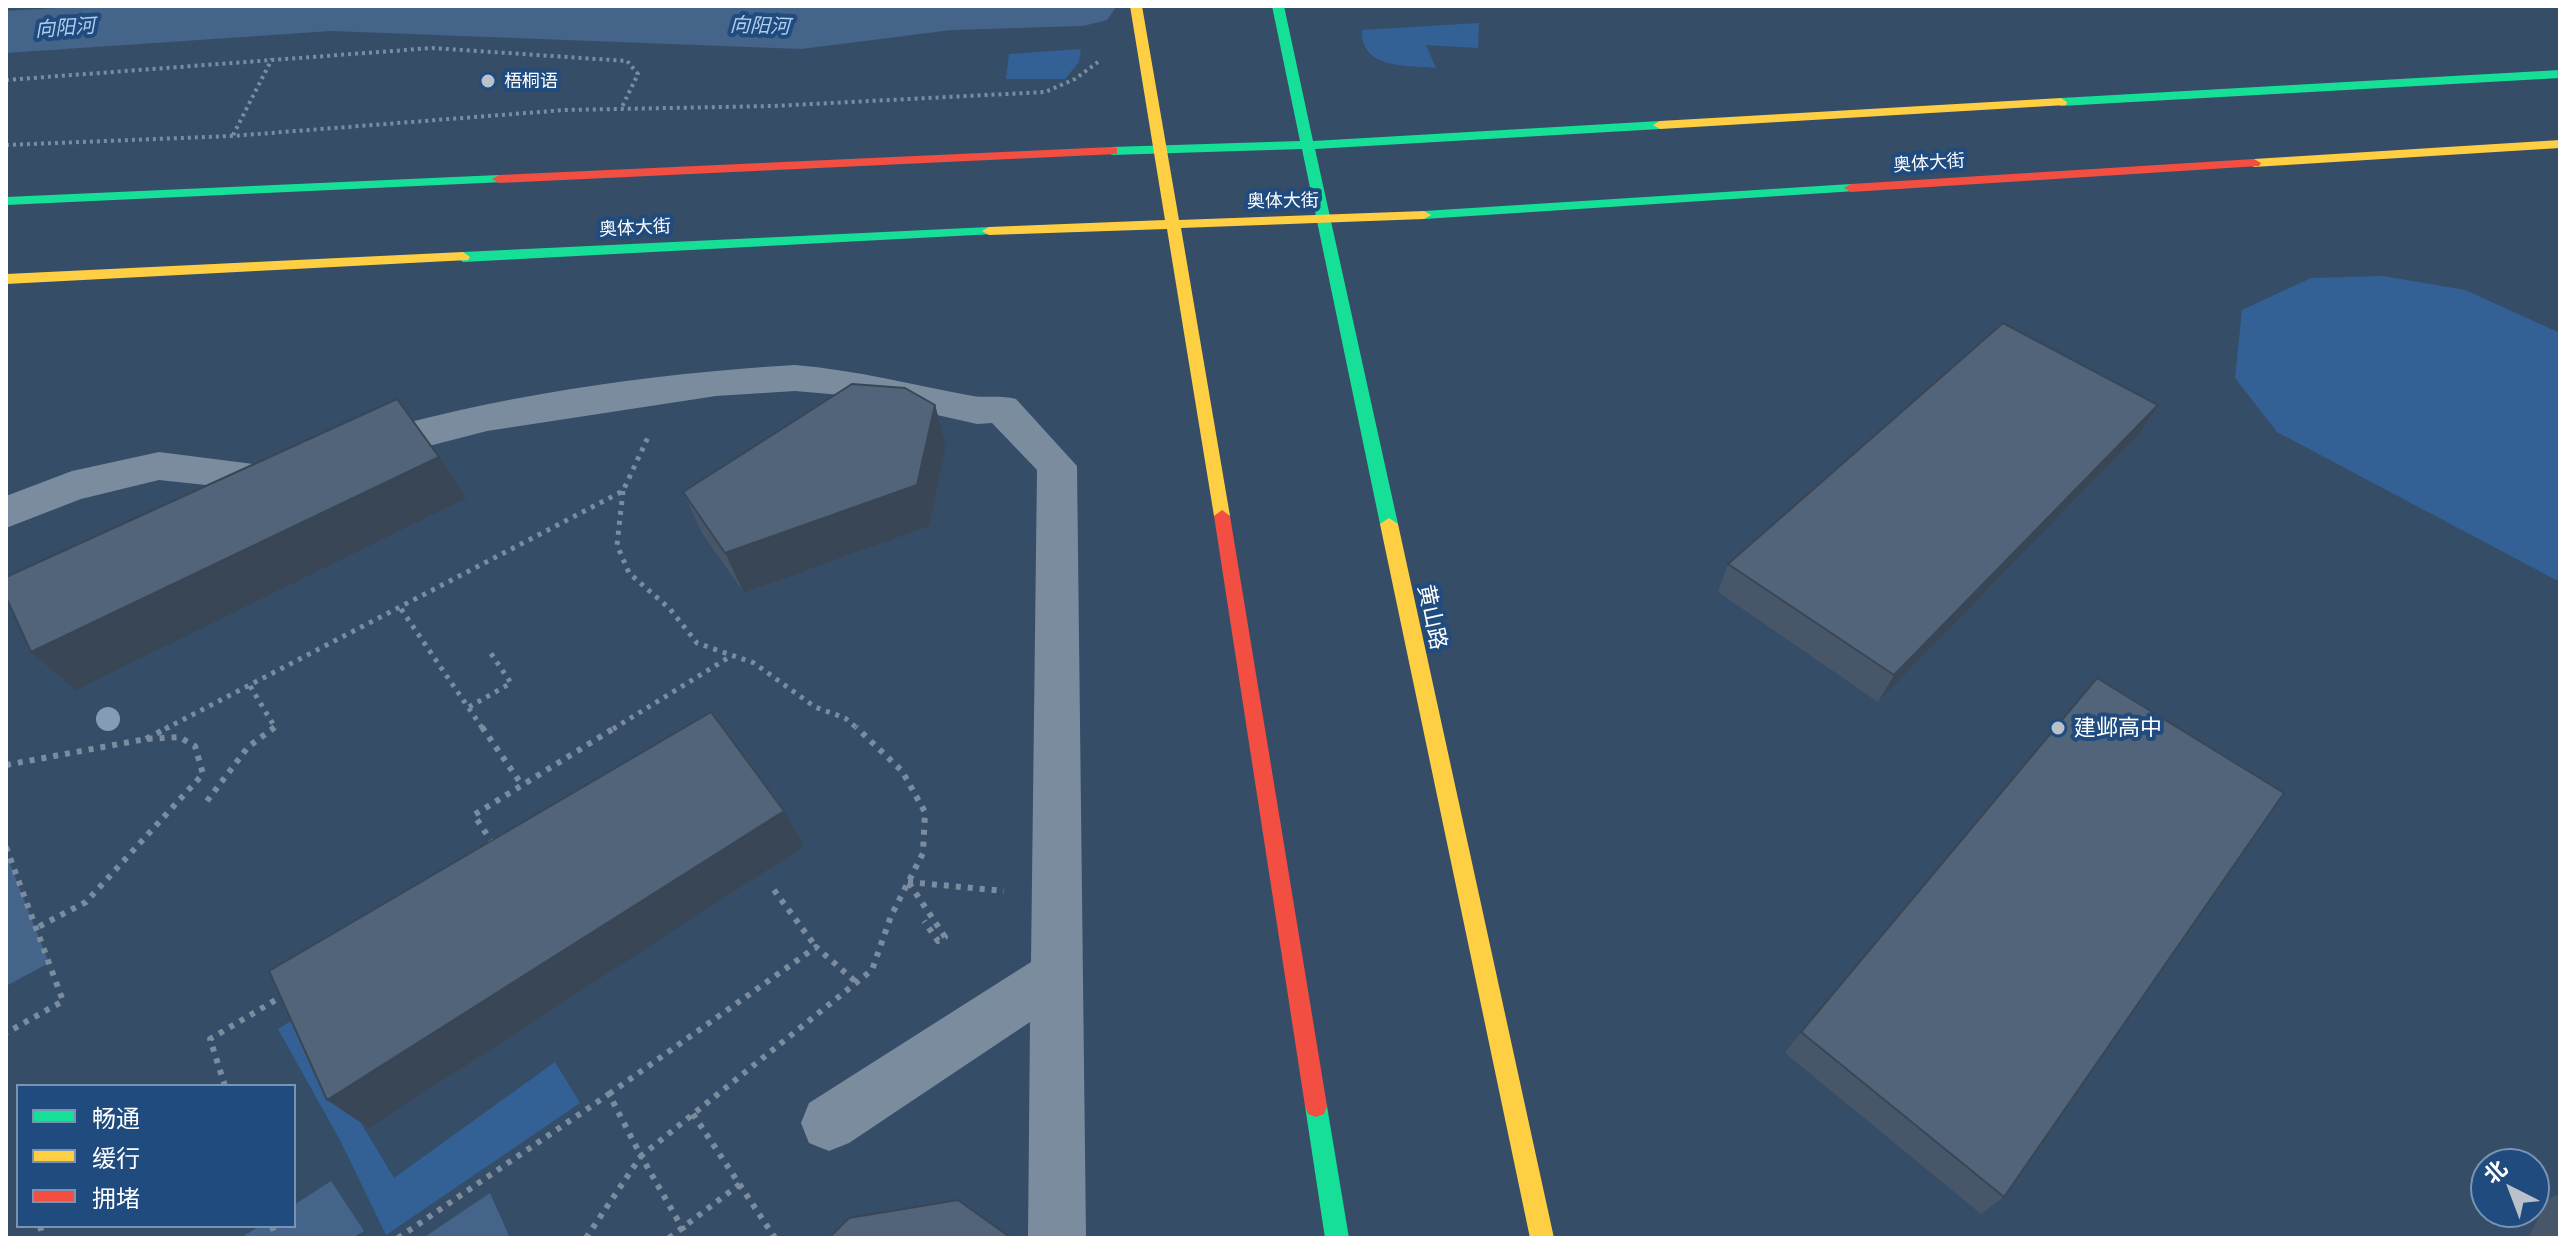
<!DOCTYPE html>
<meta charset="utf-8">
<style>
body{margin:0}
#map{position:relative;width:2566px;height:1244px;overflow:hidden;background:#364d68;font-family:"Golos Text","Noto Sans SC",sans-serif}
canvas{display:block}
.frame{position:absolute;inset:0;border:8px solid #fff;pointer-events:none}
.legend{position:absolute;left:16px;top:1084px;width:280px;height:144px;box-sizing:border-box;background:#204b7e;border:2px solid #7993b2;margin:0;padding:10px 14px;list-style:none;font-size:24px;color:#fff}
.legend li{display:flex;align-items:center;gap:16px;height:40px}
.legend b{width:40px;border:2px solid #7993b2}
.north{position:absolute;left:2470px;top:1148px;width:80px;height:80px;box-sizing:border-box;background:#204b7e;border:2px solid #7993b2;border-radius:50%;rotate:318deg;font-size:22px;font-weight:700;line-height:32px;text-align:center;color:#fff}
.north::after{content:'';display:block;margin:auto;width:28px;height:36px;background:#b9c1ca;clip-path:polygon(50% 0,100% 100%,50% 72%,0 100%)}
</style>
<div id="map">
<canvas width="2566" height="1244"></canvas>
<div class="frame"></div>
<ul class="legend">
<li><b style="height:10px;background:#16e098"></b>畅通</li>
<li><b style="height:10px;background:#ffcf43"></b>缓行</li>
<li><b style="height:10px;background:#f24e42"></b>拥堵</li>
</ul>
<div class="north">北</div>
</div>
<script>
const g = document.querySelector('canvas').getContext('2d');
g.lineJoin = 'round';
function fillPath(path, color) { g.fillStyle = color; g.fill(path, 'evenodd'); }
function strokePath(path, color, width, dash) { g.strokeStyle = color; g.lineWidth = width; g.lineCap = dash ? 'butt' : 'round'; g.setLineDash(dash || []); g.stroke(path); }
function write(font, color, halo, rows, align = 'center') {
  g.font = font + ' "Golos Text","Noto Sans SC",sans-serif'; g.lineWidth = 8; g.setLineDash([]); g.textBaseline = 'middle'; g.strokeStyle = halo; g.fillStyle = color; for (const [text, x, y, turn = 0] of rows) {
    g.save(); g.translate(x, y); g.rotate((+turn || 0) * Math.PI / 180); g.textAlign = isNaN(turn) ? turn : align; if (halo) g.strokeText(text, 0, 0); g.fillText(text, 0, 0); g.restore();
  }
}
fillPath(new Path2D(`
 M 1479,23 L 1478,48 L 1426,45 L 1436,68 C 1407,65 1361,70 1362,30 Z
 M 1081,49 L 1079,62 L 1065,79 L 1006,79 L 1009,54 Z
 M 2383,276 L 2465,290 L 2560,333 L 2560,582 L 2277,432 L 2235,378 L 2242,310 L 2311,278 Z
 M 297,1017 L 394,1178 L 555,1062 L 580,1103 L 386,1235 L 341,1142 L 278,1029 Z`), '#336195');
fillPath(new Path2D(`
 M 6,854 L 49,963 L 6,986 Z
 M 331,1181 L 364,1231 L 352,1238 L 240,1238 L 260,1226 L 294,1226 L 294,1205 Z
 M 490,1193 L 510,1238 L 423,1238 Z`), '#456489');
fillPath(new Path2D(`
 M 90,6 L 1117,6 L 1107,20 L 1083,26 L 952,30 L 801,49 L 332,31 L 6,53 L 6,11 Z`), '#456489');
strokePath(new Path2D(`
 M 6,80 L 432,48 L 627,61 L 638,74 L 621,109
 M 233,135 L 272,59
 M 6,145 L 232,136 L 565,110 L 773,106 L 1045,92 L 1075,79 L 1098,62`), '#7b8c9f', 4, [3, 4]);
strokePath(new Path2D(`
 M 623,491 L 617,545 L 629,573 L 670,609 L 697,643 L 754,663 L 815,707 L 845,718 L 858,729
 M 401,609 L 483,729
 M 250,686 L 276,729
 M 469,707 L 511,683 L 490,652
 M 165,729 L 623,491 L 649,435
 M 613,729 L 731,656`), '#7b8c9f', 5, [4, 6]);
strokePath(new Path2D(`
 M 482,727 L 522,785
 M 146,739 L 169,727
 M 6,765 L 146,739 L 179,737 L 195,746 L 203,774 L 86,902 L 36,928
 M 207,801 L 248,747 L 275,727
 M 493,844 L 474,815 L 616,727
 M 6,847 L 63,1001 L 6,1033
 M 908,882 L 1004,891
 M 909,883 L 945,937 L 938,941 L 924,921
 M 774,890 L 816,947
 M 225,1086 L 210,1039 L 284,995
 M 609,1094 L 816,947 L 856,982
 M 693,1114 L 775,1238
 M 40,1226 L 43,1238
 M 272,1226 L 276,1238
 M 398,1238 L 609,1094 L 641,1156 L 872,970 L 891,916 L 923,853 L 925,812 L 902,771 L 856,727
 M 586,1238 L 641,1156 L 688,1238
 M 669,1238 L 740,1184`), '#7b8c9f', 6, [5, 7]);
fillPath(new Path2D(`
 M 795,365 C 856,370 913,385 973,396 C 988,398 1001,395 1016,399 L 1077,466 L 1086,1238 L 1028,1238 L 1030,1022 L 849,1143 L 829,1151 L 809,1143 L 801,1123 L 809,1103 L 1031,962 L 1037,470 L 992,423 L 977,424 L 853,396 L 795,391 L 716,396 L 487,431 L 363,463 L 349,459 L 343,449 L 349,439 C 493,396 645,374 795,365 Z
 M 159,452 L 261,465 L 277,490 C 266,510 239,518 218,512 L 212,501 L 218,490 L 225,487 L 159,480 L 81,499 L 6,528 L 6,496 L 72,471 Z`), '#7b8c9f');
fillPath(new Path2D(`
 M 1272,6 L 1284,6 L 1313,141 L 1660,121 L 1667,125 L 1660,129 L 1315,149 L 1398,524 L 1389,530 L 1380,524 L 1302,149 L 1112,155 L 1105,151 L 1112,147 L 1300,141 Z
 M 2560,70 L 2560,78 L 2061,106 L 2055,102 L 2061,98 Z
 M 499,175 L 506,179 L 504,182 L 6,205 L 6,197 Z
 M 1851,184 L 1856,185 L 1856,191 L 1424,219 L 1417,215 L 1424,211 Z
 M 989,227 L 996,231 L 994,234 L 463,262 L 456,257 L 463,252 Z
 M 1316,1095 L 1324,1098 L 1327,1106 L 1349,1238 L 1325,1238 L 1305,1106 L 1308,1098 Z`), '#16e098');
fillPath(new Path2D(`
 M 1130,6 L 1142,6 L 1179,220 L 1424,211 L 1431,215 L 1424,219 L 1181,228 L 1230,516 L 1222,522 L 1214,516 L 1167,229 L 989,235 L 982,231 L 989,227 L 1165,220 Z
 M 2061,98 L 2067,102 L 2066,105 L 1660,129 L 1653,125 L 1660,121 Z
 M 2560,140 L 2560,148 L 2254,167 L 2247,163 L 2254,159 Z
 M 463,252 L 470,257 L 468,260 L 6,284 L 6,274 Z
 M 1389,518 L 1398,524 L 1554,1238 L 1530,1238 L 1380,524 Z`), '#ffcf43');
fillPath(new Path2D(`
 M 1112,147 L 1117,148 L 1117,154 L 499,183 L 492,179 L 499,175 Z
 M 2254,159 L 2261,163 L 2259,166 L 1851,192 L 1844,188 L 1851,184 Z
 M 1222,510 L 1230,516 L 1327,1106 L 1324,1114 L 1316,1117 L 1308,1114 L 1305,1106 L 1214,516 Z`), '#f24e42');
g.fillStyle = '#869cb6';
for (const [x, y] of [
 [108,719]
]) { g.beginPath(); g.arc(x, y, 12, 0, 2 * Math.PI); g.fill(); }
fillPath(new Path2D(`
 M 935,405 L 946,446 L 929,526 L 744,593 L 702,533 L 683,492 Z
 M 2139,434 L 1878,702 L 1718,592 L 1728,564 Z
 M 1801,1032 L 2004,1197 L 1981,1214 L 1785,1053 Z
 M 2560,1194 L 2560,1238 L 2528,1238 L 2548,1199 Z`), '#475669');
fillPath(new Path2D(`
 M 935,405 L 946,446 L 929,526 L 744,593 L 725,553 Z
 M 2158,405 L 2139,434 L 1878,702 L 1894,675 Z
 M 439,457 L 466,498 L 76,690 L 31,652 Z
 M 784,811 L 804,846 L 369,1128 L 327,1100 Z`), '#394655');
const building = new Path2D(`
 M 2003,323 L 2158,405 L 1894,675 L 1728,564 Z
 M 852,384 L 905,388 L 935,405 L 917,485 L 725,553 L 683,492 Z
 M 397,399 L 439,457 L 31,652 L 6,597 L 6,577 Z
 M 2097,678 L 2284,793 L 2004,1197 L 1801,1032 Z
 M 711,712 L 784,811 L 327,1100 L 269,971 Z
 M 958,1200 L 1011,1238 L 829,1238 L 849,1218 Z`);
fillPath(building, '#52647a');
strokePath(building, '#394655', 2);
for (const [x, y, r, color] of [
 [488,81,8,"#b9c1ca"],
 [2058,728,8,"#b9c1ca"]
]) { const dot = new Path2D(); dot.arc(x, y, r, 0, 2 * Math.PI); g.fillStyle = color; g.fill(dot); strokePath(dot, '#204b7e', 3); }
write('18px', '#fff', '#204b7e', [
 ["梧桐语",504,81]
], 'left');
write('18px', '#fff', '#204b7e', [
 ["奥体大街",1929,163,-4],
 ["奥体大街",1283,201,-1],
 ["奥体大街",635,228,-3]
]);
write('italic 20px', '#afcdef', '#204b7e', [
 ["向阳河",760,26,2],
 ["向阳河",65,28,-4]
]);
write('22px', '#fff', '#204b7e', [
 ["黄山路",1432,617,78]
]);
write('22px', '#fff', '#204b7e', [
 ["建邺高中",2074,728]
], 'left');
</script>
